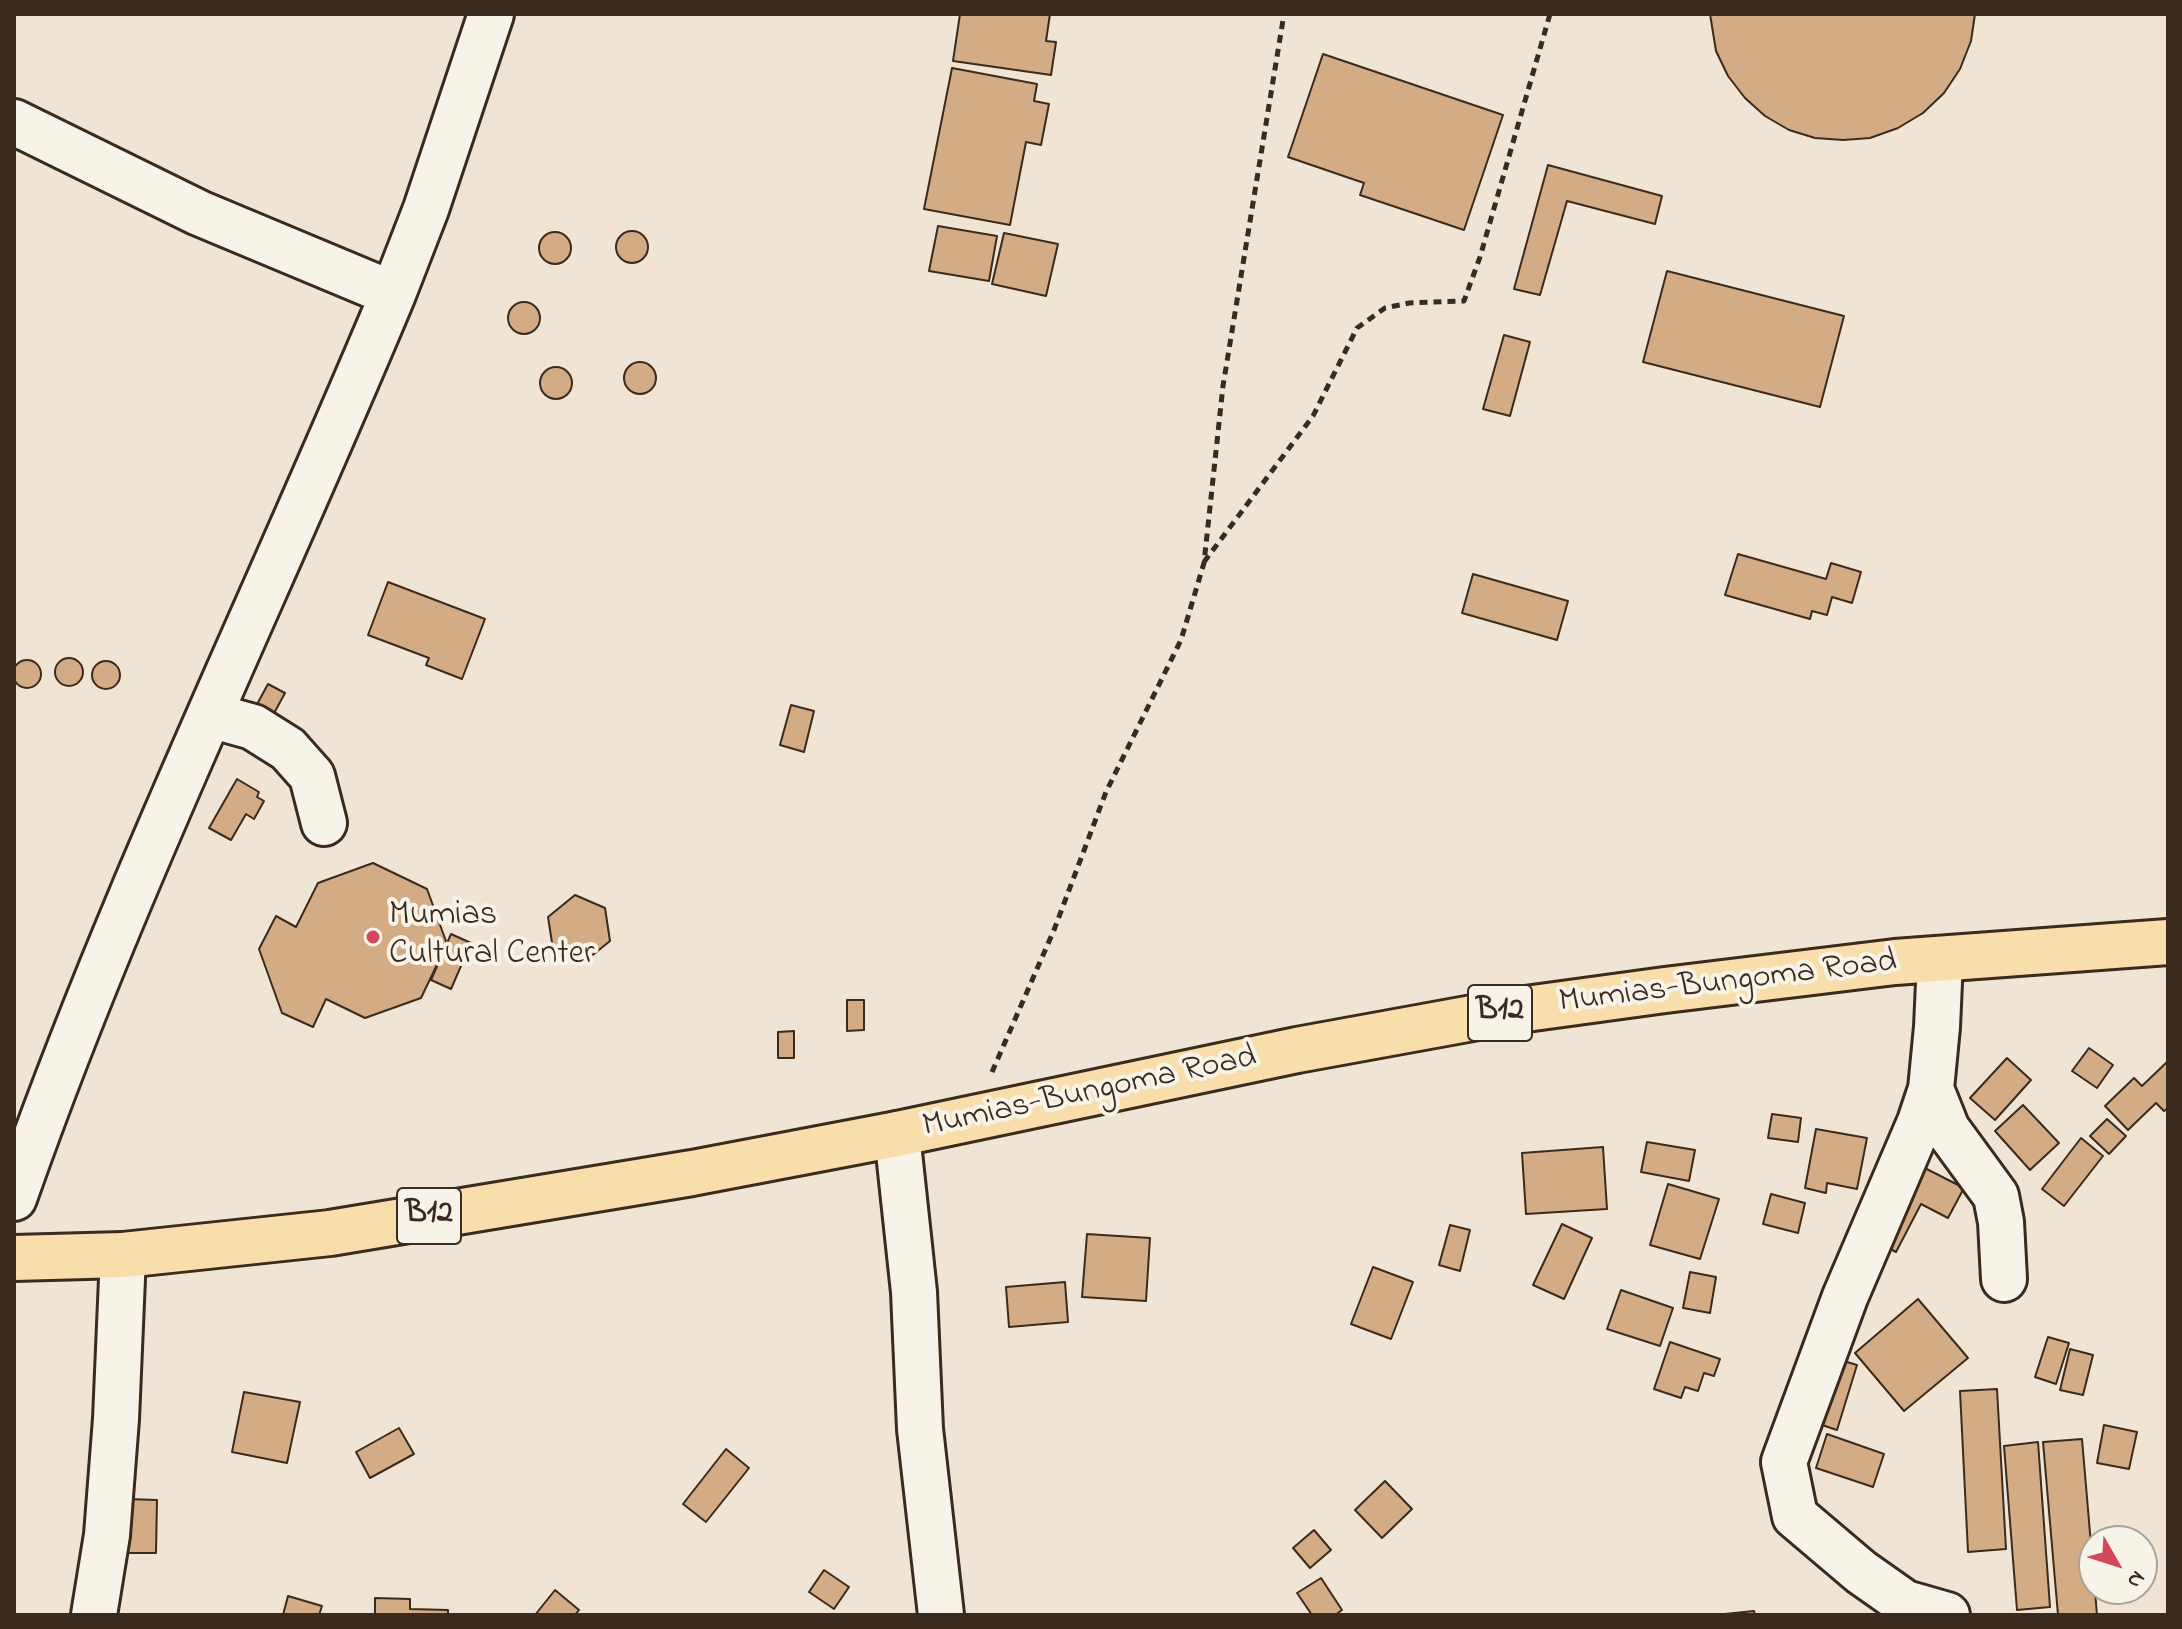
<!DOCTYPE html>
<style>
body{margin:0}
#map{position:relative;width:2182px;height:1629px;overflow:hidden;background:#f0e5d4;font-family:"Indie Flower",sans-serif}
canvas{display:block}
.frame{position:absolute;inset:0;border:16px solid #3b2a1e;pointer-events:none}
.north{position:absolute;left:2078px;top:1525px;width:80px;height:80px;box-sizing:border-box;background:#f7f3e8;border:2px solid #aca397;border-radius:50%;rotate:129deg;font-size:22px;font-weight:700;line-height:32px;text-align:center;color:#3b2a1e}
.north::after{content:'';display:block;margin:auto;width:28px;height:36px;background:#d1495b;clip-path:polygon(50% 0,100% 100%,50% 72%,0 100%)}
</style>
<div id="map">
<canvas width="2182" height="1629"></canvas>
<div class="frame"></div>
<div class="north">N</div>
</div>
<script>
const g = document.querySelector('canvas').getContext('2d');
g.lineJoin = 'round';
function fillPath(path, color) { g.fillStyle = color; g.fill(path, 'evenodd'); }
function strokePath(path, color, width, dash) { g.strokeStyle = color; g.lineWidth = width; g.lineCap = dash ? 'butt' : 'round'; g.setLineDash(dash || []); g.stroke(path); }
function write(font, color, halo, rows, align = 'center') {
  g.font = font + ' "Indie Flower",sans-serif'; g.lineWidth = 8; g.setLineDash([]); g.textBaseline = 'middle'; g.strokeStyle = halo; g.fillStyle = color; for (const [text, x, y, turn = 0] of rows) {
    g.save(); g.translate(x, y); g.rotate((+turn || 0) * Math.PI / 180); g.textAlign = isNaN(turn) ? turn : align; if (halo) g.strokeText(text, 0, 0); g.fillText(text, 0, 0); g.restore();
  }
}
const building = new Path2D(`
 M 960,14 L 1050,14 L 1046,41 L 1056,42 L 1051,75 L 953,61 Z
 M 1710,14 L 1975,14 L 1971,41 L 1960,69 L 1944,93 L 1923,113 L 1898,128 L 1870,138 L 1843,140 L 1815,138 L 1789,130 L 1765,116 L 1745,98 L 1728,76 L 1716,51 Z
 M 1323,54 L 1503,115 L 1464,230 L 1360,195 L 1364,183 L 1288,157 Z
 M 952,68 L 1037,84 L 1034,101 L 1049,104 L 1041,145 L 1026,142 L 1010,225 L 924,209 Z
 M 1548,165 L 1662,196 L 1655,224 L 1567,201 L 1540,295 L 1514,289 Z
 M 938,226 L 997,236 L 989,281 L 929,271 Z
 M616 247a16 16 0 1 1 32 0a16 16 0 1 1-32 0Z
 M539 248a16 16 0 1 1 32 0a16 16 0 1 1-32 0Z
 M 1004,233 L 1058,244 L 1046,296 L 992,284 Z
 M 1667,271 L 1844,316 L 1820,407 L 1643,362 Z
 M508 318a16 16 0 1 1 32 0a16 16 0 1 1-32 0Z
 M 1504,335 L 1530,342 L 1510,416 L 1483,409 Z
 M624 378a16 16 0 1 1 32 0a16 16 0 1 1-32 0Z
 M540 383a16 16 0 1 1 32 0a16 16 0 1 1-32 0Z
 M 1738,554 L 1826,579 L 1831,563 L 1861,572 L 1852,603 L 1832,597 L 1827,615 L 1812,611 L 1810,619 L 1725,595 Z
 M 1473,574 L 1568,601 L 1557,640 L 1462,613 Z
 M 388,582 L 485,619 L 462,679 L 426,665 L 429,658 L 368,635 Z
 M55 672a14 14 0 1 1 28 0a14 14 0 1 1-28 0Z
 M13 674a14 14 0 1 1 28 0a14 14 0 1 1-28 0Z
 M92 675a14 14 0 1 1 28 0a14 14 0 1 1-28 0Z
 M 268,684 L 285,693 L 272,717 L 255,708 Z
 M 791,705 L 814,711 L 804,752 L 780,745 Z
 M 237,779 L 259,792 L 257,797 L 264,801 L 254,819 L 246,814 L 231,840 L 209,828 Z
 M 373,863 L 427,889 L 447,944 L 421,998 L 365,1018 L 326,999 L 313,1027 L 282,1013 L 259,949 L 276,916 L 296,927 L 318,883 Z
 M 575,895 L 605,908 L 610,941 L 584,962 L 553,949 L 548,917 Z
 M 451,934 L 471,943 L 451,989 L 431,980 Z
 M 847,1000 L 864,1000 L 864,1030 L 847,1031 Z
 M 794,1031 L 794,1058 L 778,1058 L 778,1032 Z
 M 2089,1048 L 2113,1065 L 2097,1088 L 2072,1071 Z
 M 2007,1058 L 2031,1080 L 1995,1120 L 1970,1098 Z
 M 2168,1061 L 2168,1108 L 2164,1111 L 2156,1103 L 2128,1130 L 2105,1106 L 2134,1078 L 2142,1086 Z
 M 2023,1105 L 2059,1143 L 2030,1170 L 1995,1131 Z
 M 1772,1114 L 1801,1118 L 1798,1142 L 1768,1138 Z
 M 2107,1119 L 2126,1136 L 2109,1154 L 2090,1136 Z
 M 1816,1129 L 1867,1138 L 1857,1189 L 1827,1183 L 1826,1193 L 1805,1188 Z
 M 2081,1138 L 2103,1156 L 2064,1206 L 2042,1189 Z
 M 1647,1142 L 1695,1150 L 1689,1181 L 1641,1172 Z
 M 1603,1147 L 1607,1209 L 1526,1214 L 1522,1153 Z
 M 1915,1163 L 1964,1188 L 1948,1218 L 1921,1204 L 1896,1252 L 1875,1241 Z
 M 1668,1184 L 1719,1199 L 1700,1259 L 1650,1245 Z
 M 1771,1194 L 1805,1203 L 1798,1233 L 1763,1224 Z
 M 1562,1224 L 1592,1238 L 1564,1299 L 1533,1285 Z
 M 1450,1225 L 1470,1230 L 1460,1271 L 1439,1265 Z
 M 1087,1234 L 1150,1238 L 1146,1301 L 1082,1297 Z
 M 1373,1267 L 1413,1282 L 1391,1339 L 1351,1324 Z
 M 1690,1272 L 1716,1277 L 1710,1313 L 1683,1308 Z
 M 1065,1282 L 1068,1322 L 1009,1327 L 1006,1287 Z
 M 1621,1290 L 1673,1308 L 1660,1346 L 1607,1329 Z
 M 1918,1299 L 1968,1358 L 1904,1411 L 1855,1353 Z
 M 2048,1337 L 2069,1343 L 2056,1384 L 2035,1377 Z
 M 1670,1342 L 1720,1359 L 1714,1376 L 1704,1373 L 1698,1391 L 1685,1387 L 1681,1398 L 1654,1389 Z
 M 2070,1349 L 2093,1355 L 2083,1395 L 2060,1390 Z
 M 1824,1355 L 1857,1365 L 1837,1430 L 1804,1419 Z
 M 1997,1389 L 2006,1549 L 1968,1552 L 1960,1391 Z
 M 244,1392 L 300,1402 L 287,1463 L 232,1452 Z
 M 2104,1425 L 2137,1432 L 2129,1469 L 2097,1463 Z
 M 399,1428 L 414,1454 L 370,1478 L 356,1452 Z
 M 1827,1434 L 1884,1454 L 1873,1487 L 1816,1468 Z
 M 2082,1439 L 2097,1615 L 2058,1615 L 2043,1442 Z
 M 2038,1442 L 2050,1607 L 2017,1610 L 2004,1446 Z
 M 726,1449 L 749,1468 L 706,1522 L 683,1504 Z
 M 1385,1481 L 1412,1509 L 1382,1538 L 1355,1510 Z
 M 128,1499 L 157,1500 L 156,1553 L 127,1553 Z
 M 1314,1530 L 1331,1550 L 1310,1568 L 1293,1548 Z
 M 824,1570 L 849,1587 L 834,1609 L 809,1592 Z
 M 1321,1578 L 1342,1610 L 1335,1615 L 1312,1615 L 1297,1593 Z
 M 555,1590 L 579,1610 L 575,1615 L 535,1615 Z
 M 288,1596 L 322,1606 L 319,1615 L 283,1615 Z
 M 375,1598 L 410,1599 L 410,1609 L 448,1610 L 448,1615 L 364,1615 L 375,1614 Z
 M 1754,1611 L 1755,1615 L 1715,1615 Z`);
fillPath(building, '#d3ab84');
strokePath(building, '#3b2a1e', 2);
const minor = new Path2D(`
 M 14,122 L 199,213 L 393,294
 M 210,715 L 253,727 L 288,749 L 312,776 L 324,823
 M 1940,960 L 1937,1027 L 1931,1089 L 1920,1122 L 1845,1297 L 1784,1462 L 1795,1516 L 1861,1572 L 1905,1603 L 1947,1615
 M 1931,1089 L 1947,1129 L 1996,1196 L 2001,1222 L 2004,1279
 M 897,1134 L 914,1292 L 920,1429 L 941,1615
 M 14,1198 C 122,890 267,596 393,294 L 426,209 L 491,14
 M 94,1615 L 107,1535 L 116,1419 L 123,1255`);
const highway = new Path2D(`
 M 14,1258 L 123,1255 L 330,1233 L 692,1173 L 897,1134 L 1297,1050 L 1511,1011 L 1665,990 L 1895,962 L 2168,942`);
strokePath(minor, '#3b2a1e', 50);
strokePath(highway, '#3b2a1e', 50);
strokePath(new Path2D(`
 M 1204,562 L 1313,416 L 1357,328 L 1385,308 L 1409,303 L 1464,301 L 1480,257 L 1550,14
 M 992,1072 L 1054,930 L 1106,792 L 1181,640 L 1204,563 L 1223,386 L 1284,14`), '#3b2a1e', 5, [8, 6]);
strokePath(minor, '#f7f3e8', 44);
strokePath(highway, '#f8deab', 44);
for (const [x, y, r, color] of [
 [373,937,8,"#d1495b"]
]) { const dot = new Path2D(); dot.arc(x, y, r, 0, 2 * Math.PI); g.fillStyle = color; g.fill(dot); strokePath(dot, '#f7f3e8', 3); }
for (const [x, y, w] of [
 [1500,1013,64],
 [429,1216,64]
]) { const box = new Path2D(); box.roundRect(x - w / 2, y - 28, w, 56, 6); g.fillStyle = '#f7f3e8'; g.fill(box); strokePath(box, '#3b2a1e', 2); }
write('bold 32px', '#3b2a1e', null, [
 ["B12",1500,1013],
 ["B12",429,1216]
]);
write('34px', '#3b2a1e', '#f7f3e8', [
 ["Mumias",389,917],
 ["Cultural Center",389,956]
], 'left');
write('34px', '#3b2a1e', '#f7f3e8', [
 ["Mumias-Bungoma Road",1728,984,-7],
 ["Mumias-Bungoma Road",1090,1094,-12]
]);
</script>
